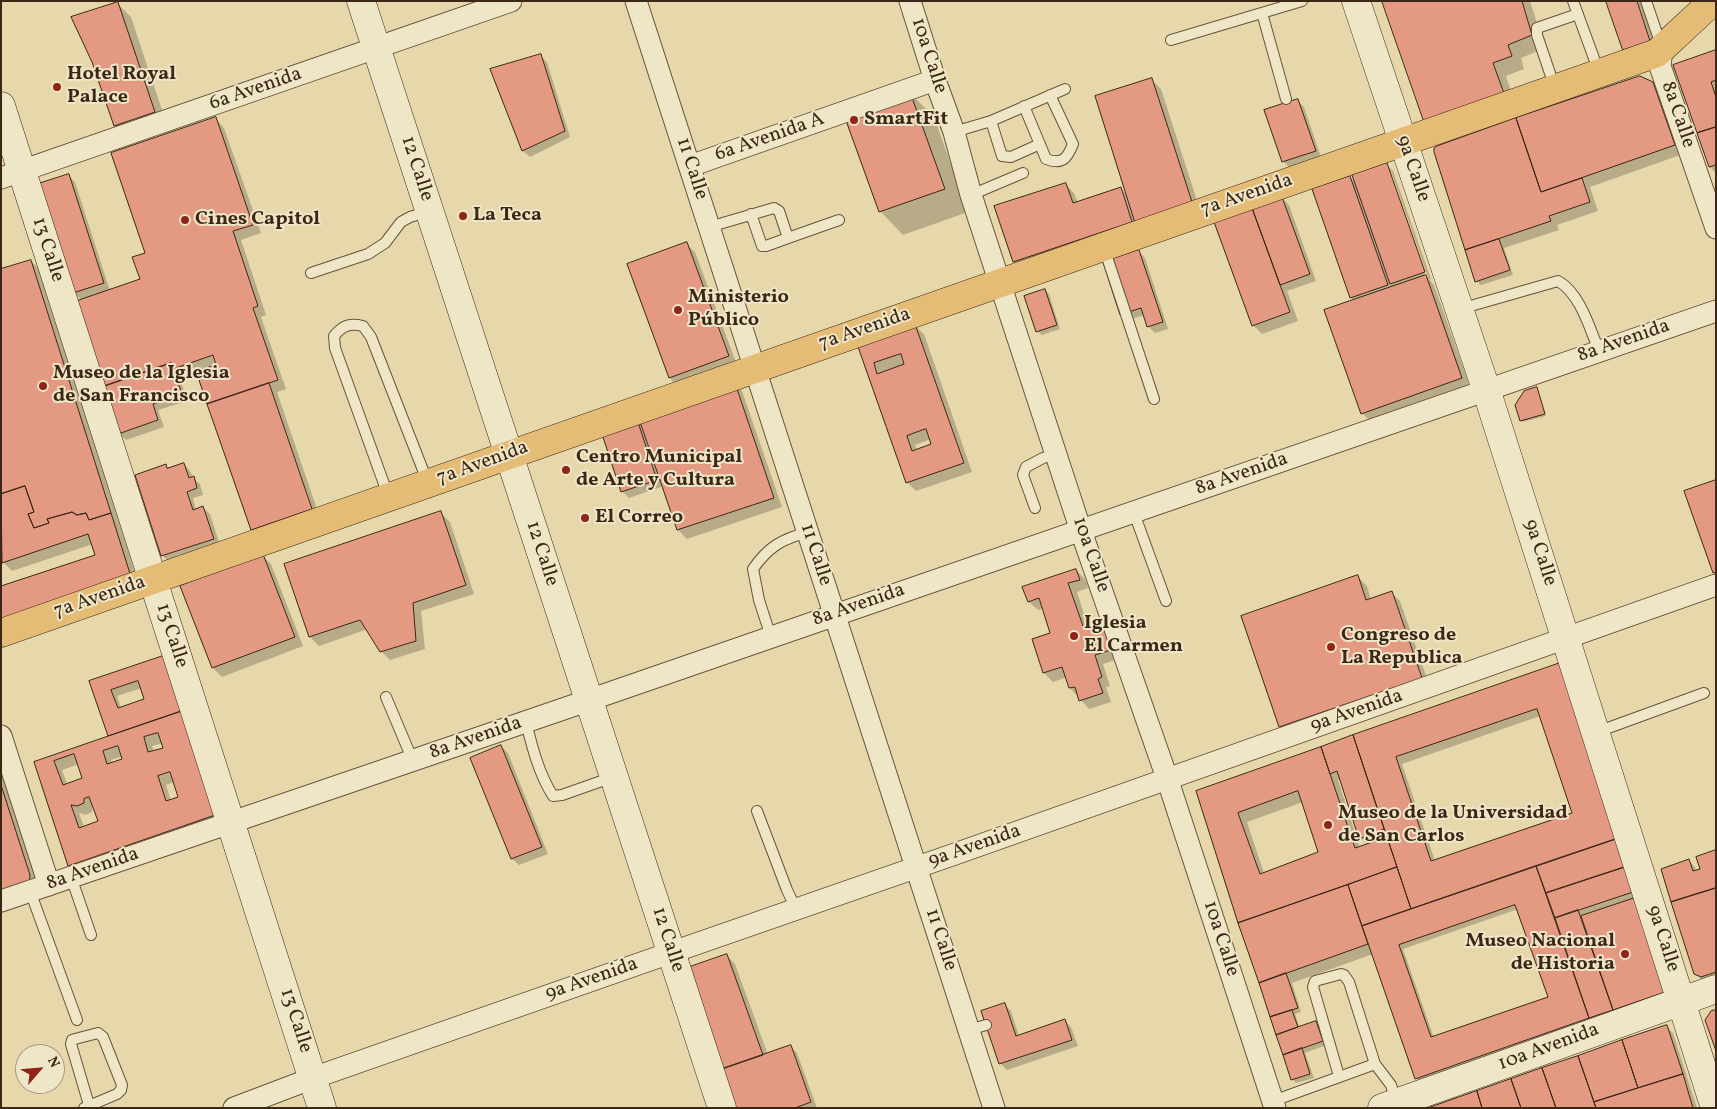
<!DOCTYPE html>
<meta charset="utf-8">
<style>
body{margin:0}
#map{position:relative;width:1717px;height:1109px;overflow:hidden;background:#e7d8ab;font-family:Vollkorn,serif}
canvas{display:block}
.frame{position:absolute;inset:0;border:2px solid #3b2716;pointer-events:none}
.north{position:absolute;left:15px;top:1044px;width:50px;height:50px;box-sizing:border-box;background:#efe6c8;border:1px solid #a79a81;border-radius:50%;rotate:63deg;font-size:14px;font-weight:700;line-height:20px;text-align:center;color:#3b2716}
.north::after{content:'';display:block;margin:auto;width:18px;height:22px;background:#8f2418;clip-path:polygon(50% 0,100% 100%,50% 72%,0 100%)}
</style>
<div id="map">
<canvas width="1717" height="1109"></canvas>
<div class="frame"></div>
<div class="north">N</div>
</div>
<script>
const g = document.querySelector('canvas').getContext('2d');
g.lineJoin = 'round';
function fillPath(path, color) { g.fillStyle = color; g.fill(path, 'evenodd'); }
function strokePath(path, color, width, dash) { g.strokeStyle = color; g.lineWidth = width; g.lineCap = dash ? 'butt' : 'round'; g.setLineDash(dash || []); g.stroke(path); }
function write(font, color, halo, rows, align = 'center') {
  g.font = font + ' Vollkorn,serif'; g.lineWidth = 4; g.setLineDash([]); g.textBaseline = 'middle'; g.strokeStyle = halo; g.fillStyle = color; for (const [text, x, y, turn = 0] of rows) {
    g.save(); g.translate(x, y); g.rotate((+turn || 0) * Math.PI / 180); g.textAlign = isNaN(turn) ? turn : align; if (halo) g.strokeText(text, 0, 0); g.fillText(text, 0, 0); g.restore();
  }
}
fillPath(new Path2D(`
 M 1384,1 L 1530,1 L 1545,48 L 1521,58 L 1524,69 L 1506,76 L 1517,110 Z
 M 1608,1 L 1642,1 L 1658,50 L 1633,59 L 1624,50 Z
 M 118,4 L 131,17 L 167,125 L 129,139 L 115,126 L 93,62 Z
 M 1716,51 L 1716,173 L 1710,167 L 1675,65 Z
 M 540,56 L 547,62 L 570,137 L 530,157 L 523,151 L 492,70 Z
 M 1152,80 L 1161,89 L 1201,213 L 1023,270 L 1014,261 L 1065,184 L 1074,193 L 1078,203 L 1121,189 L 1128,196 Z
 M 1652,83 L 1662,92 L 1683,154 L 1590,187 L 1598,211 L 1557,225 L 1559,230 L 1504,248 L 1513,275 L 1481,285 L 1476,281 L 1466,249 Z
 M 910,93 L 934,117 L 968,212 L 903,235 L 880,211 Z
 M 1297,100 L 1304,107 L 1321,157 L 1290,168 L 1283,161 Z
 M 216,119 L 224,128 L 261,233 L 241,240 L 266,315 L 261,317 L 286,389 L 277,392 L 320,518 L 261,538 L 252,529 L 198,372 L 183,377 L 178,372 L 187,401 L 158,410 L 164,427 L 126,440 L 119,433 L 82,301 L 74,292 L 69,176 L 75,182 L 110,291 L 142,280 L 147,254 Z
 M 1387,165 L 1393,171 L 1431,279 L 1429,279 L 1434,285 L 1470,387 L 1371,422 L 1362,413 L 1354,301 L 1351,297 L 1350,177 L 1357,184 ZM 1388,171 L 1391,171 L 1428,277 L 1426,278 Z
 M 1282,198 L 1289,205 L 1316,281 L 1287,291 L 1298,321 L 1262,334 L 1253,325 Z
 M 686,244 L 695,252 L 737,365 L 679,387 L 670,378 L 628,265 Z
 M 1139,251 L 1145,258 L 1168,329 L 1155,333 L 1148,326 L 1145,315 L 1128,320 Z
 M 31,261 L 40,270 L 140,589 L 97,556 L 93,544 L 12,571 L 3,562 L 1,557 L 1,271 Z
 M 1045,290 L 1049,294 L 1060,329 L 1042,335 L 1037,331 Z
 M 915,326 L 924,334 L 972,472 L 916,491 L 907,482 L 859,345 ZM 931,439 L 932,445 L 917,450 L 915,445 Z
 M 733,382 L 742,391 L 782,507 L 687,539 L 678,530 L 664,486 L 629,498 L 622,491 L 600,426 Z
 M 1537,389 L 1546,416 L 1523,422 L 1517,405 Z
 M 184,464 L 190,471 L 193,478 L 200,484 L 203,495 L 193,498 L 196,510 L 203,508 L 210,514 L 220,545 L 169,562 L 162,555 L 166,466 L 169,469 Z
 M 441,513 L 450,522 L 474,594 L 421,611 L 425,649 L 390,660 L 381,651 L 368,629 L 319,646 L 310,637 L 286,565 Z
 M 262,555 L 271,564 L 303,646 L 222,677 L 213,668 L 182,586 Z
 M 1076,570 L 1085,579 L 1088,588 L 1077,592 L 1088,626 L 1101,621 L 1119,659 L 1103,664 L 1110,686 L 1106,687 L 1111,702 L 1089,709 L 1070,688 L 1067,677 L 1053,682 L 1044,673 L 1033,640 L 1052,634 L 1044,608 L 1038,610 L 1029,602 Z
 M 1358,577 L 1367,586 L 1371,600 L 1392,593 L 1400,601 L 1430,687 L 1289,735 L 1280,727 L 1242,617 Z
 M 163,657 L 224,824 L 78,874 L 69,865 L 35,763 L 110,737 L 91,681 ZM 142,688 L 146,699 L 121,708 L 117,696 ZM 163,743 L 165,748 L 154,752 L 152,746 ZM 123,756 L 124,759 L 112,764 L 111,760 ZM 79,764 L 84,779 L 67,784 L 62,770 ZM 174,782 L 179,798 L 171,801 L 166,785 ZM 93,804 L 99,822 L 84,827 L 79,813 L 86,815 L 92,812 Z
 M 1562,663 L 1676,1000 L 1420,1082 L 1416,1078 L 1373,954 L 1292,983 L 1301,1012 L 1295,1014 L 1300,1028 L 1315,1023 L 1320,1027 L 1326,1045 L 1305,1053 L 1314,1078 L 1296,1083 L 1292,1079 L 1239,924 L 1197,792 ZM 1540,716 L 1574,814 L 1435,861 L 1402,764 ZM 1341,778 L 1360,838 L 1368,845 L 1360,848 L 1338,780 ZM 1303,802 L 1320,853 L 1264,873 L 1247,822 ZM 1518,909 L 1549,998 L 1434,1038 L 1403,949 Z
 M 501,746 L 508,753 L 548,854 L 519,865 L 512,859 L 472,758 Z
 M 1,769 L 39,885 L 1,907 Z
 M 1716,851 L 1716,983 L 1704,982 L 1695,973 L 1689,861 L 1695,867 L 1696,871 L 1701,870 Z
 M 726,955 L 735,964 L 768,1055 L 790,1046 L 797,1053 L 817,1108 L 738,1108 Z
 M 1004,1004 L 1011,1011 L 1019,1036 L 1065,1021 L 1071,1027 L 1078,1046 L 1007,1070 L 1000,1063 Z
 M 1666,1026 L 1673,1033 L 1697,1108 L 1432,1108 Z`), '#0003');
const building = new Path2D(`
 M 1382,1 L 1522,1 L 1532,35 L 1508,45 L 1512,56 L 1493,63 L 1505,96 L 1425,124 Z
 M 1606,1 L 1637,1 L 1650,41 L 1623,50 Z
 M 118,2 L 155,112 L 114,126 L 92,62 L 71,17 Z
 M 1716,50 L 1716,80 L 1711,82 L 1716,97 L 1716,127 L 1697,133 L 1673,65 Z
 M 541,54 L 565,131 L 522,151 L 490,69 Z
 M 1640,76 L 1653,82 L 1675,145 L 1541,192 L 1516,118 Z
 M 1152,78 L 1193,205 L 1135,223 L 1095,96 Z
 M 910,92 L 945,189 L 879,212 L 844,115 Z
 M 1298,99 L 1316,151 L 1282,162 L 1264,110 Z
 M 216,117 L 253,225 L 233,231 L 258,306 L 253,308 L 278,380 L 207,404 L 196,371 L 216,365 L 213,355 L 173,369 L 171,363 L 102,387 L 73,302 L 140,279 L 132,257 L 145,253 L 111,153 Z
 M 1516,118 L 1541,192 L 1582,178 L 1590,202 L 1549,216 L 1551,221 L 1465,250 L 1434,152 L 1434,148 L 1437,146 Z
 M 1716,127 L 1716,165 L 1709,167 L 1697,133 Z
 M 1387,163 L 1425,272 L 1390,284 L 1352,175 Z
 M 69,174 L 104,283 L 73,293 L 38,184 Z
 M 1350,176 L 1388,285 L 1350,298 L 1312,189 Z
 M 1066,183 L 1073,203 L 1121,187 L 1132,222 L 1013,262 L 994,206 Z
 M 1282,197 L 1310,274 L 1280,285 L 1252,208 Z
 M 1252,208 L 1290,312 L 1252,326 L 1214,222 Z
 M 1499,239 L 1510,270 L 1475,282 L 1465,250 Z
 M 687,242 L 729,356 L 669,378 L 627,264 Z
 M 1139,250 L 1163,322 L 1147,327 L 1141,308 L 1120,315 L 1103,262 Z
 M 31,260 L 111,513 L 89,520 L 86,513 L 77,515 L 72,512 L 47,519 L 49,523 L 34,528 L 28,514 L 34,512 L 25,486 L 1,494 L 1,269 Z
 M 1426,275 L 1462,378 L 1361,414 L 1324,310 Z
 M 1045,289 L 1057,325 L 1036,332 L 1024,296 Z
 M 915,324 L 964,463 L 906,483 L 857,344 ZM 901,354 L 904,364 L 877,374 L 874,363 ZM 926,429 L 931,444 L 912,451 L 907,436 Z
 M 171,363 L 182,394 L 153,404 L 158,420 L 118,434 L 102,387 Z
 M 734,380 L 774,498 L 677,530 L 637,413 Z
 M 269,383 L 312,509 L 251,530 L 207,404 Z
 M 1537,387 L 1545,414 L 1520,421 L 1515,405 L 1524,391 Z
 M 635,413 L 657,480 L 621,492 L 599,425 Z
 M 184,463 L 189,478 L 194,476 L 197,488 L 187,492 L 193,510 L 203,506 L 214,539 L 161,556 L 135,475 L 166,464 L 167,468 Z
 M 1716,480 L 1716,572 L 1713,573 L 1684,491 Z
 M 25,486 L 34,512 L 28,514 L 34,528 L 49,523 L 47,519 L 72,512 L 77,515 L 86,513 L 89,520 L 111,513 L 132,580 L 1,621 L 1,586 L 95,555 L 88,534 L 2,563 L 1,494 Z
 M 441,511 L 466,585 L 413,603 L 416,641 L 380,652 L 360,620 L 309,637 L 284,564 Z
 M 263,554 L 295,637 L 212,668 L 180,586 Z
 M 1076,569 L 1080,580 L 1068,583 L 1083,626 L 1101,620 L 1111,650 L 1095,655 L 1102,677 L 1098,679 L 1103,693 L 1079,701 L 1075,687 L 1069,688 L 1062,667 L 1043,673 L 1032,639 L 1050,633 L 1039,598 L 1028,602 L 1022,587 Z
 M 1358,575 L 1366,600 L 1392,591 L 1422,678 L 1279,727 L 1241,616 Z
 M 163,656 L 182,711 L 108,736 L 89,681 ZM 138,681 L 144,699 L 118,708 L 111,690 Z
 M 1563,662 L 1619,838 L 1411,909 L 1353,735 ZM 1537,709 L 1572,813 L 1431,861 L 1396,757 Z
 M 182,711 L 215,815 L 68,866 L 34,762 ZM 158,733 L 163,748 L 148,752 L 144,737 ZM 118,746 L 122,759 L 107,764 L 103,751 ZM 74,754 L 82,778 L 63,785 L 54,761 ZM 170,772 L 178,797 L 166,801 L 158,776 ZM 89,797 L 98,821 L 79,828 L 71,805 L 77,806 L 84,803 L 84,799 Z
 M 1353,735 L 1384,829 L 1359,839 L 1337,771 L 1330,774 L 1321,747 Z
 M 501,745 L 542,847 L 511,859 L 470,758 Z
 M 1321,747 L 1355,848 L 1387,837 L 1397,867 L 1238,923 L 1196,791 ZM 1298,791 L 1318,852 L 1260,874 L 1238,813 Z
 M 1,785 L 30,875 L 29,887 L 1,896 Z
 M 1619,838 L 1628,866 L 1546,893 L 1536,866 Z
 M 1716,850 L 1716,888 L 1671,902 L 1661,869 L 1689,859 L 1693,871 L 1700,869 L 1696,857 Z
 M 1536,866 L 1589,1018 L 1415,1079 L 1362,926 ZM 1515,905 L 1548,997 L 1431,1037 L 1399,945 Z
 M 1628,866 L 1636,891 L 1555,918 L 1546,893 Z
 M 1397,867 L 1411,909 L 1362,926 L 1348,885 Z
 M 1348,885 L 1368,944 L 1259,983 L 1238,923 Z
 M 1716,888 L 1716,972 L 1701,977 L 1694,974 L 1671,902 Z
 M 1638,897 L 1668,991 L 1613,1010 L 1581,916 Z
 M 1578,910 L 1613,1010 L 1589,1018 L 1555,918 Z
 M 727,954 L 763,1055 L 722,1069 L 687,968 Z
 M 1286,973 L 1298,1008 L 1270,1017 L 1259,983 Z
 M 1005,1003 L 1016,1036 L 1065,1019 L 1072,1040 L 999,1064 L 981,1011 Z
 M 1292,1010 L 1298,1027 L 1276,1035 L 1270,1017 Z
 M 1716,1010 L 1716,1051 L 1705,1020 L 1711,1011 Z
 M 1316,1021 L 1323,1041 L 1283,1055 L 1276,1035 Z
 M 1667,1025 L 1683,1074 L 1638,1088 L 1622,1040 Z
 M 1622,1040 L 1638,1088 L 1594,1102 L 1578,1056 Z
 M 791,1045 L 811,1102 L 795,1108 L 736,1108 L 722,1069 Z
 M 1302,1048 L 1310,1074 L 1291,1080 L 1283,1055 Z
 M 1578,1056 L 1596,1108 L 1556,1108 L 1542,1068 Z
 M 1542,1068 L 1556,1108 L 1521,1108 L 1511,1079 Z
 M 1683,1074 L 1693,1108 L 1596,1108 L 1594,1102 Z
 M 1511,1079 L 1521,1108 L 1482,1108 L 1477,1091 Z
 M 1477,1091 L 1482,1108 L 1428,1108 Z`);
fillPath(building, '#e49982');
strokePath(building, '#3b2716', 1);
const lane = new Path2D(`
 M 1573,1 L 1599,72
 M 1646,1 L 1661,45
 M 1262,13 L 1286,99
 M 1171,40 L 1302,1
 M 1555,88 L 1537,35 L 1537,28 L 1578,14
 M 1024,106 L 1046,159 C 1062,165 1067,159 1073,144 L 1050,95
 M 991,121 L 1002,156 L 1011,157 L 1040,144
 M 954,132 L 991,121 L 1065,89
 M 971,195 L 1023,173
 M 751,214 L 762,246 L 766,246 L 788,238
 M 709,227 L 774,208 L 779,211 L 788,238 L 839,220
 M 1104,248 L 1154,399
 M 311,273 L 368,254 L 385,243 L 401,222 L 410,217 L 429,211
 M 1460,309 L 1558,281 C 1580,293 1590,329 1599,351
 M 388,495 L 335,348 L 334,336 C 343,325 350,323 363,326 L 371,337 L 428,483
 M 1035,508 L 1023,475 L 1026,467 L 1043,458 L 1056,454
 M 1134,513 L 1166,601
 M 771,637 L 759,600 L 753,569 C 768,547 782,539 808,532
 M 386,697 L 413,761
 M 526,722 C 532,747 539,774 553,796 L 562,795 L 613,777
 M 1597,732 L 1704,693
 M 757,811 L 787,890 L 796,909
 M 71,877 L 91,935
 M 30,891 L 77,1020
 M 969,1030 L 986,1025
 M 1375,1064 L 1391,1085 L 1396,1102
 M 1273,1101 L 1375,1064 L 1349,982 L 1344,975 L 1341,974 L 1315,981 L 1313,987 L 1339,1076
 M 84,1108 L 117,1094 L 121,1090 L 122,1085 L 103,1037 L 98,1033 L 75,1039 L 72,1040 L 71,1044 L 89,1105`);
const street = new Path2D(`
 M 636,1 L 994,1108
 M 910,1 L 935,80 L 954,132 L 971,195 L 1081,531 L 1167,778 L 1275,1108
 M 1662,49 L 1660,66 L 1716,228
 M 690,166 L 935,80
 M 1,178 L 511,1
 M 1,736 L 49,885
 M 1,901 L 569,707 L 1716,311
 M 234,1108 L 313,1078 L 647,961 L 955,854 L 1716,585`);
const secondary = new Path2D(`
 M 361,1 L 722,1108
 M 1356,1 L 1486,389 L 1715,1108
 M 1,106 L 322,1108
 M 1382,1108 L 1716,989`);
const primary = new Path2D(`
 M 1,633 L 1657,53 L 1713,1`);
strokePath(lane, '#66533b', 12);
strokePath(street, '#66533b', 23);
strokePath(secondary, '#3b2716', 29);
strokePath(primary, '#3b2716', 29);
strokePath(lane, '#efe6c8', 10);
strokePath(street, '#efe6c8', 21);
strokePath(secondary, '#efe6c8', 28);
strokePath(primary, '#e4bc76', 28);
for (const [x, y, r, color] of [
 [57,87,5,"#8f2418"],
 [854,120,5,"#8f2418"],
 [463,216,5,"#8f2418"],
 [185,220,5,"#8f2418"],
 [678,310,5,"#8f2418"],
 [43,386,5,"#8f2418"],
 [566,470,5,"#8f2418"],
 [585,518,5,"#8f2418"],
 [1074,636,5,"#8f2418"],
 [1331,647,5,"#8f2418"],
 [1328,825,5,"#8f2418"],
 [1625,954,5,"#8f2418"]
]) { const dot = new Path2D(); dot.arc(x, y, r, 0, 2 * Math.PI); g.fillStyle = color; g.fill(dot); strokePath(dot, '#efe6c8', 2); }
write('20px', '#3b2716', '#efe6c8', [
 ["10a Calle",928,56,72],
 ["6a Avenida",256,90,-19],
 ["8a Calle",1677,115,71],
 ["6a Avenida A",770,138,-19],
 ["12 Calle",416,169,72],
 ["11 Calle",691,169,72],
 ["9a Calle",1412,169,71],
 ["7a Avenida",1247,196,-19],
 ["13 Calle",47,250,72],
 ["7a Avenida",865,330,-19],
 ["8a Avenida",1624,342,-19],
 ["7a Avenida",483,464,-20],
 ["8a Avenida",1242,475,-19],
 ["9a Calle",1539,553,72],
 ["12 Calle",541,554,72],
 ["11 Calle",815,555,72],
 ["10a Calle",1090,555,71],
 ["7a Avenida",100,598,-19],
 ["8a Avenida",859,606,-19],
 ["13 Calle",171,636,72],
 ["9a Avenida",1357,712,-19],
 ["8a Avenida",476,739,-19],
 ["9a Avenida",975,847,-19],
 ["8a Avenida",93,870,-19],
 ["10a Calle",1220,939,72],
 ["9a Calle",1662,939,72],
 ["12 Calle",667,940,72],
 ["11 Calle",940,940,72],
 ["9a Avenida",592,980,-19],
 ["13 Calle",295,1021,72],
 ["10a Avenida",1549,1048,-20]
]);
write('bold 20px', '#3b2716', '#efe6c8', [
 ["Hotel Royal",67,75],
 ["Palace",67,98],
 ["SmartFit",864,120],
 ["La Teca",473,216],
 ["Cines Capitol",195,220],
 ["Ministerio",688,298],
 ["Público",688,321],
 ["Museo de la Iglesia",53,374],
 ["de San Francisco",53,397],
 ["Centro Municipal",576,458],
 ["de Arte y Cultura",576,481],
 ["El Correo",595,518],
 ["Iglesia",1084,624],
 ["El Carmen",1084,647],
 ["Congreso de",1341,636],
 ["La Republica",1341,659],
 ["Museo de la Universidad",1338,814],
 ["de San Carlos",1338,837],
 ["Museo Nacional",1615,942,"right"],
 ["de Historia",1615,965,"right"]
], 'left');
</script>
